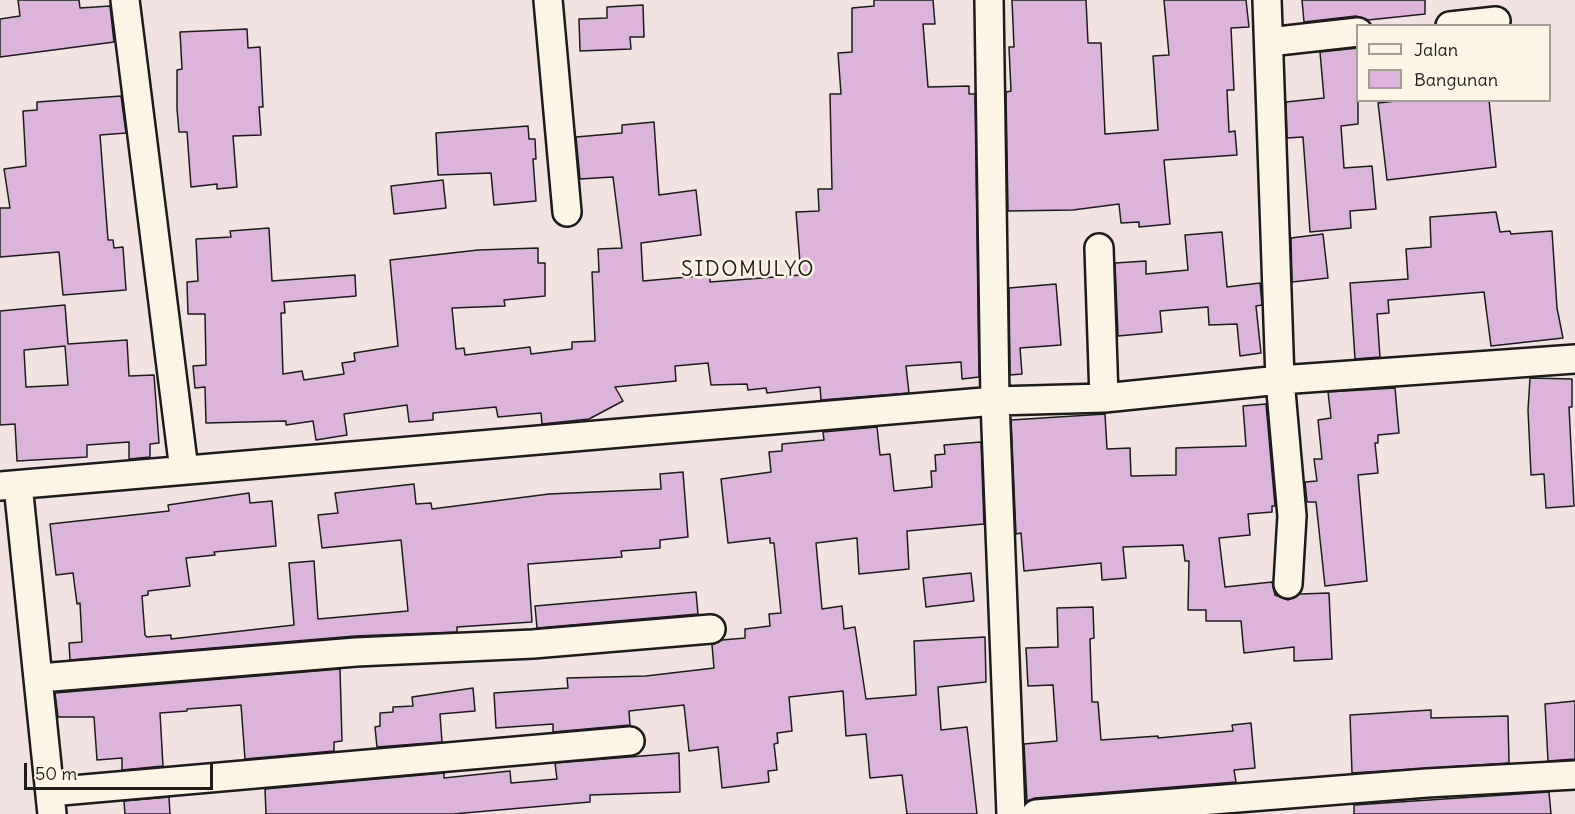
<!DOCTYPE html>
<style>
body{margin:0}
#map{position:relative;width:1575px;height:814px;overflow:hidden;background:#f2e2e2;font-family:Delius,sans-serif}
canvas{display:block}
.legend{position:absolute;left:1356px;top:24px;width:195px;height:78px;box-sizing:border-box;background:#fcf5e5;border:2px solid #a29e95;margin:0;padding:8px 10px;list-style:none;font-size:18px;color:#1c1c1c}
.legend li{display:flex;align-items:center;gap:12px;height:30px}
.legend b{width:30px;border:2px solid #a29e95}
.scale{position:absolute;left:24px;top:763px;width:189px;height:27px;box-sizing:border-box;border:3px solid #1c1c1c;border-top:0;padding-left:8px;font-size:18px;line-height:21px;white-space:nowrap;color:#1c1c1c;-webkit-text-stroke:4px #fcf5e5;paint-order:stroke}
</style>
<div id="map">
<canvas width="1575" height="814"></canvas>
<ul class="legend">
<li><b style="height:8px;background:#fcf5e5"></b>Jalan</li>
<li><b style="height:16px;background:#dcb4db"></b>Bangunan</li>
</ul>
<div class="scale">50 m</div>
</div>
<script>
const g = document.querySelector('canvas').getContext('2d');
g.lineJoin = 'round';
function fillPath(path, color) { g.fillStyle = color; g.fill(path, 'evenodd'); }
function strokePath(path, color, width, dash) { g.strokeStyle = color; g.lineWidth = width; g.lineCap = dash ? 'butt' : 'round'; g.setLineDash(dash || []); g.stroke(path); }
function write(font, color, halo, rows, align = 'center') {
  g.font = font + ' Delius,sans-serif'; g.lineWidth = 5; g.setLineDash([]); g.textBaseline = 'middle'; g.strokeStyle = halo; g.fillStyle = color; for (const [text, x, y, turn = 0] of rows) {
    g.save(); g.translate(x, y); g.rotate((+turn || 0) * Math.PI / 180); g.textAlign = isNaN(turn) ? turn : align; if (halo) g.strokeText(text, 0, 0); g.fillText(text, 0, 0); g.restore();
  }
}
const building = new Path2D(`
 M 18,0 L 79,0 L 80,8 L 110,6 L 114,42 L 0,57 L 0,19 L 20,16 Z
 M 874,0 L 933,0 L 935,24 L 923,24 L 928,87 L 969,86 L 969,94 L 975,94 L 979,377 L 962,379 L 961,362 L 906,366 L 909,393 L 821,400 L 820,387 L 767,393 L 766,388 L 748,390 L 747,384 L 711,385 L 708,363 L 675,366 L 676,381 L 615,387 L 623,401 L 589,419 L 542,424 L 541,413 L 498,417 L 496,407 L 433,413 L 433,420 L 409,422 L 407,405 L 344,414 L 347,435 L 316,440 L 313,421 L 286,425 L 286,421 L 206,423 L 205,387 L 195,388 L 193,366 L 206,365 L 205,314 L 188,314 L 187,282 L 198,281 L 196,239 L 231,237 L 230,231 L 269,228 L 272,281 L 355,275 L 356,296 L 284,302 L 285,313 L 281,313 L 283,374 L 302,371 L 304,380 L 344,374 L 342,363 L 355,361 L 354,353 L 398,346 L 390,260 L 478,250 L 538,248 L 538,263 L 545,263 L 545,296 L 504,300 L 505,306 L 452,308 L 456,349 L 464,348 L 465,355 L 530,347 L 531,354 L 572,349 L 572,342 L 595,341 L 592,272 L 599,272 L 598,249 L 622,248 L 613,177 L 580,179 L 576,137 L 622,133 L 622,125 L 654,122 L 659,195 L 696,190 L 701,235 L 641,243 L 643,281 L 710,275 L 710,282 L 801,275 L 796,212 L 819,211 L 818,189 L 832,189 L 830,94 L 841,94 L 838,53 L 852,52 L 852,8 L 874,6 Z
 M 1012,0 L 1086,0 L 1088,43 L 1101,43 L 1105,134 L 1158,130 L 1153,56 L 1169,55 L 1164,0 L 1246,0 L 1249,27 L 1231,28 L 1234,90 L 1227,90 L 1229,132 L 1235,131 L 1237,155 L 1164,160 L 1170,224 L 1139,227 L 1139,222 L 1121,223 L 1119,204 L 1073,210 L 1008,211 L 1006,92 L 1011,91 L 1009,47 L 1014,47 Z
 M 1302,0 L 1425,0 L 1425,14 L 1368,20 L 1356,16 L 1304,22 Z
 M 643,5 L 644,37 L 630,37 L 631,49 L 580,51 L 579,19 L 607,18 L 607,7 Z
 M 247,29 L 248,48 L 260,47 L 263,107 L 259,107 L 261,135 L 233,136 L 237,187 L 217,189 L 217,184 L 191,187 L 187,132 L 179,132 L 177,109 L 177,70 L 182,69 L 180,32 Z
 M 1358,48 L 1358,124 L 1341,126 L 1344,168 L 1372,166 L 1376,209 L 1350,211 L 1351,228 L 1310,232 L 1303,137 L 1287,138 L 1286,102 L 1324,98 L 1320,52 Z
 M 121,96 L 126,133 L 100,135 L 108,240 L 113,240 L 114,248 L 123,247 L 126,290 L 63,295 L 59,252 L 0,257 L 0,208 L 10,208 L 4,169 L 26,166 L 23,111 L 37,110 L 37,102 Z
 M 1405,100 L 1489,100 L 1496,167 L 1387,180 L 1378,103 Z
 M 528,126 L 529,139 L 535,139 L 536,159 L 533,159 L 536,201 L 494,205 L 491,173 L 438,175 L 436,133 Z
 M 443,180 L 446,208 L 394,214 L 391,186 Z
 M 1496,212 L 1500,232 L 1510,231 L 1511,234 L 1552,231 L 1557,308 L 1563,338 L 1491,346 L 1484,292 L 1388,300 L 1389,313 L 1377,314 L 1380,357 L 1355,359 L 1350,283 L 1408,279 L 1406,249 L 1431,247 L 1430,217 Z
 M 1222,232 L 1227,287 L 1260,283 L 1262,305 L 1256,306 L 1261,353 L 1240,356 L 1237,324 L 1209,325 L 1208,307 L 1160,311 L 1162,332 L 1118,336 L 1115,263 L 1146,261 L 1146,274 L 1188,270 L 1185,235 Z
 M 1323,234 L 1328,278 L 1292,282 L 1291,238 Z
 M 1056,284 L 1061,345 L 1020,348 L 1022,374 L 1010,375 L 1009,288 Z
 M 65,305 L 68,344 L 127,340 L 129,376 L 154,375 L 159,443 L 150,444 L 150,457 L 129,459 L 129,442 L 87,445 L 87,457 L 17,461 L 15,424 L 0,425 L 0,311 ZM 65,346 L 68,385 L 26,387 L 24,350 Z
 M 1530,378 L 1572,379 L 1572,407 L 1569,407 L 1574,506 L 1546,508 L 1544,474 L 1531,475 L 1528,410 Z
 M 1395,388 L 1399,433 L 1378,435 L 1378,443 L 1375,443 L 1378,473 L 1358,475 L 1367,581 L 1325,586 L 1316,502 L 1307,502 L 1305,482 L 1317,481 L 1314,459 L 1322,459 L 1318,420 L 1331,418 L 1328,392 Z
 M 1266,404 L 1275,506 L 1272,506 L 1272,512 L 1248,514 L 1250,535 L 1219,538 L 1225,587 L 1272,582 L 1275,595 L 1288,600 L 1300,594 L 1329,593 L 1332,659 L 1294,661 L 1294,647 L 1244,653 L 1241,621 L 1206,621 L 1206,610 L 1188,610 L 1189,561 L 1185,561 L 1183,545 L 1123,547 L 1126,578 L 1102,580 L 1101,563 L 1024,571 L 1021,533 L 1016,534 L 1011,420 L 1105,414 L 1107,449 L 1130,448 L 1131,476 L 1176,475 L 1176,448 L 1246,446 L 1243,406 Z
 M 877,427 L 880,455 L 890,454 L 894,491 L 932,487 L 931,471 L 936,471 L 935,455 L 945,454 L 944,445 L 981,442 L 984,524 L 907,531 L 909,569 L 859,574 L 857,538 L 816,543 L 822,609 L 842,606 L 844,629 L 855,627 L 866,699 L 916,695 L 914,641 L 985,637 L 986,682 L 938,687 L 941,730 L 967,727 L 977,814 L 907,814 L 902,775 L 870,778 L 866,734 L 846,736 L 843,691 L 789,697 L 792,731 L 777,733 L 778,743 L 774,744 L 777,770 L 768,771 L 769,782 L 722,788 L 718,747 L 689,751 L 684,705 L 629,711 L 630,725 L 553,732 L 553,724 L 496,728 L 494,693 L 568,688 L 567,678 L 646,676 L 714,668 L 712,645 L 722,640 L 745,638 L 745,629 L 770,626 L 769,614 L 781,613 L 774,543 L 770,543 L 770,538 L 728,543 L 721,479 L 771,472 L 769,452 L 782,451 L 782,444 L 824,440 L 823,432 Z
 M 683,472 L 688,537 L 660,540 L 660,548 L 621,551 L 622,557 L 528,564 L 532,622 L 457,627 L 457,632 L 355,636 L 70,660 L 69,643 L 82,642 L 80,603 L 77,604 L 73,573 L 56,575 L 50,524 L 169,511 L 168,505 L 249,493 L 250,503 L 272,501 L 276,546 L 214,552 L 215,555 L 186,558 L 190,586 L 148,591 L 148,595 L 142,596 L 145,635 L 147,637 L 171,635 L 171,639 L 294,625 L 289,563 L 314,561 L 318,619 L 408,611 L 401,540 L 322,548 L 318,515 L 338,513 L 335,493 L 414,484 L 416,504 L 431,503 L 432,509 L 549,494 L 661,489 L 660,474 Z
 M 971,573 L 974,601 L 926,607 L 923,578 Z
 M 696,592 L 698,614 L 537,628 L 535,606 Z
 M 1093,607 L 1094,638 L 1090,639 L 1092,702 L 1098,702 L 1101,740 L 1158,736 L 1158,738 L 1233,731 L 1232,725 L 1251,723 L 1255,768 L 1234,770 L 1236,782 L 1035,798 L 1027,801 L 1024,744 L 1057,741 L 1053,685 L 1028,686 L 1026,648 L 1058,647 L 1057,608 Z
 M 340,669 L 342,741 L 334,742 L 334,751 L 245,759 L 241,705 L 187,709 L 187,711 L 160,713 L 163,766 L 122,770 L 122,758 L 97,760 L 94,717 L 58,717 L 55,693 Z
 M 473,688 L 475,711 L 440,714 L 442,742 L 377,747 L 375,727 L 380,726 L 380,713 L 393,712 L 393,707 L 413,706 L 412,697 Z
 M 1575,701 L 1575,759 L 1548,761 L 1545,704 Z
 M 1431,710 L 1431,718 L 1508,716 L 1509,763 L 1352,773 L 1350,715 Z
 M 679,753 L 680,792 L 590,795 L 590,802 L 453,814 L 266,814 L 265,789 L 444,773 L 444,778 L 510,771 L 511,783 L 557,779 L 555,763 Z
 M 1549,792 L 1551,814 L 1354,814 L 1354,805 Z
 M 169,797 L 170,814 L 125,814 L 124,801 Z`);
fillPath(building, '#dcb4db');
strokePath(building, '#1c1c1c', 1.5);
const minor = new Path2D(`
 M 125,0 L 184,470
 M 548,0 L 567,212
 M 989,0 L 995,401 L 1011,814
 M 1267,0 L 1280,380 L 1292,516 L 1288,584
 M 1450,26 L 1496,21
 M 1269,42 L 1358,32
 M 1099,248 L 1104,398
 M 18,485 L 52,814
 M 0,486 L 995,401 L 1104,398 L 1280,380 L 1575,359
 M 40,678 L 356,652 L 533,644 L 711,629
 M 50,792 L 630,741
 M 1036,814 L 1427,783 L 1575,775`);
strokePath(minor, '#1c1c1c', 32);
strokePath(minor, '#fcf5e5', 27);
g.letterSpacing = '1.5px';
write('21px', '#1c1c1c', '#fcf5e5', [
 ["SIDOMULYO",748,270]
]);
g.letterSpacing = '0px';
</script>
